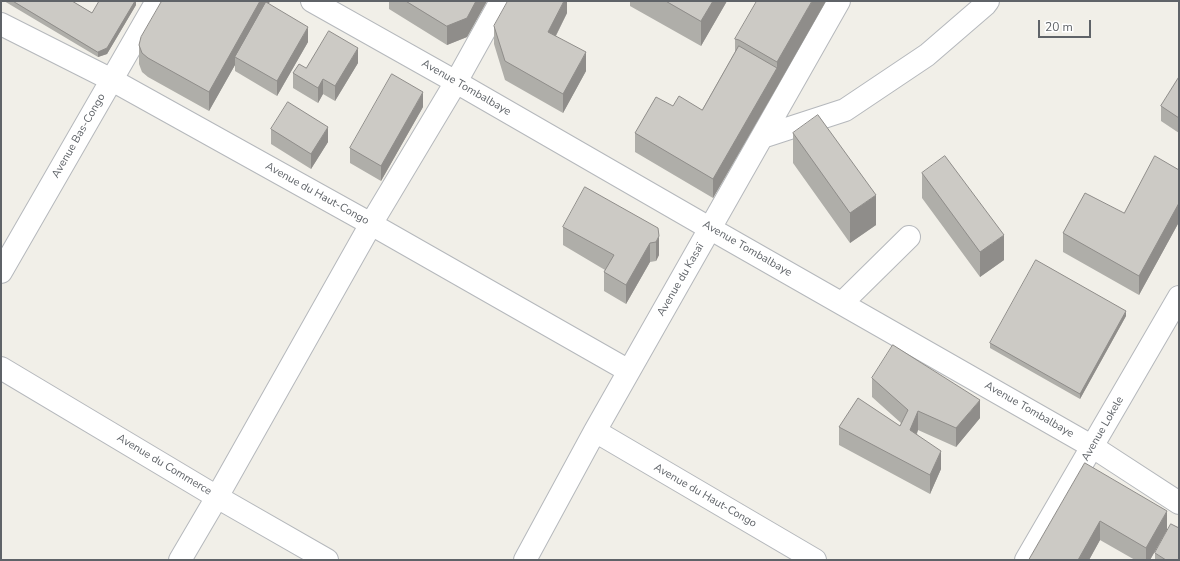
<!DOCTYPE html>
<meta charset="utf-8">
<style>
body{margin:0}
#map{position:relative;width:1180px;height:561px;overflow:hidden;background:#f1efe8;font-family:"Nunito Sans",sans-serif}
canvas{display:block}
.frame{position:absolute;inset:0;border:2px solid #5f6368;pointer-events:none}
.scale{position:absolute;left:1038px;top:20px;width:53px;height:18px;box-sizing:border-box;border:2px solid #5f6368;border-top:0;padding-left:5px;font-size:12px;line-height:14px;white-space:nowrap;color:#5f6368;-webkit-text-stroke:3px #fff;paint-order:stroke}
</style>
<div id="map">
<canvas width="1180" height="561"></canvas>
<div class="frame"></div>
<div class="scale">20 m</div>
</div>
<script>
const g = document.querySelector('canvas').getContext('2d');
g.lineJoin = 'round';
function strokePath(path, color, width, dash) { g.strokeStyle = color; g.lineWidth = width; g.lineCap = dash ? 'butt' : 'round'; g.setLineDash(dash || []); g.stroke(path); }
function fillPath(path, color) { g.fillStyle = color; g.fill(path, 'evenodd'); }
function write(font, color, halo, rows, align = 'center') {
  g.font = font + ' "Nunito Sans",sans-serif'; g.lineWidth = 3; g.setLineDash([]); g.textBaseline = 'middle'; g.strokeStyle = halo; g.fillStyle = color; for (const [text, x, y, turn = 0] of rows) {
    g.save(); g.translate(x, y); g.rotate((+turn || 0) * Math.PI / 180); g.textAlign = isNaN(turn) ? turn : align; if (halo) g.strokeText(text, 0, 0); g.fillText(text, 0, 0); g.restore();
  }
}
const minor = new Path2D(`
 M 312,1 L 456,82 L 711,229 L 1093,447 L 1179,503
 M 1,24 L 112,80 L 371,224 L 629,371
 M 762,137 L 845,110 L 927,55 L 985,5 L 988,1
 M 1,272 L 157,1
 M 842,303 L 909,237
 M 1,368 L 217,497 L 327,560
 M 595,431 L 815,560
 M 180,560 L 217,497 L 371,224 L 456,82 L 501,1
 M 525,560 L 595,431 L 839,1
 M 1026,560 L 1179,297`);
strokePath(minor, '#b5b8bc', 24);
strokePath(minor, '#fff', 22);
fillPath(new Path2D(`
 M 4,1 L 72,1 L 92,13 L 136,1 L 136,5 L 107,54 L 98,57 Z
 M 162,1 L 270,1 L 269,4 L 308,42 L 277,96 L 235,71 L 235,65 L 209,111 L 148,77 L 142,72 L 139,64 L 139,45 Z
 M 389,1 L 487,1 L 467,37 L 447,45 L 389,9 Z
 M 567,1 L 567,13 L 556,36 L 586,71 L 563,113 L 505,80 L 494,44 L 494,26 Z
 M 630,1 L 727,1 L 701,46 L 630,6 Z
 M 826,1 L 777,87 L 713,198 L 635,152 L 635,133 L 673,106 L 702,110 L 735,52 L 735,39 Z
 M 358,63 L 335,101 L 323,94 L 318,103 L 293,88 L 293,73 L 306,68 Z
 M 1179,77 L 1179,133 L 1161,121 L 1161,106 Z
 M 423,107 L 381,181 L 350,163 L 350,148 Z
 M 271,129 L 328,142 L 311,169 L 271,144 Z
 M 793,133 L 876,225 L 850,243 L 793,163 Z
 M 1179,170 L 1179,222 L 1139,295 L 1063,252 L 1063,233 L 1124,213 Z
 M 922,173 L 1004,260 L 980,277 L 922,198 Z
 M 563,227 L 658,228 L 659,255 L 656,261 L 650,262 L 626,304 L 604,291 L 604,272 L 605,270 L 563,245 Z
 M 1126,316 L 1080,399 L 990,348 L 990,343 Z
 M 872,378 L 980,418 L 956,447 L 918,430 L 917,434 L 941,469 L 930,494 L 839,445 L 839,427 L 900,426 L 901,423 L 872,397 Z
 M 1085,463 L 1167,530 L 1150,560 L 1135,560 L 1100,540 L 1089,560 L 1029,560 Z
 M 1155,553 L 1179,560 L 1155,560 Z`), '#afaea9');
fillPath(new Path2D(`
 M 135,1 L 136,1 L 136,5 L 107,54 L 98,57 L 98,52 Z
 M 260,1 L 270,1 L 238,59 L 235,57 L 235,65 L 209,111 L 209,92 Z
 M 476,1 L 487,1 L 467,37 L 447,45 L 447,26 Z
 M 564,1 L 567,1 L 567,13 L 548,51 L 548,32 Z
 M 713,1 L 727,1 L 701,46 L 701,21 Z
 M 812,1 L 826,1 L 777,87 L 713,198 L 713,179 L 777,68 L 777,62 Z
 M 308,27 L 308,42 L 277,96 L 277,81 Z
 M 358,48 L 358,63 L 335,101 L 335,86 Z
 M 586,52 L 586,71 L 563,113 L 563,94 Z
 M 323,79 L 323,94 L 318,103 L 318,88 Z
 M 423,92 L 423,107 L 381,181 L 381,166 Z
 M 328,127 L 328,142 L 311,169 L 311,154 Z
 M 876,195 L 876,225 L 850,243 L 850,213 Z
 M 1179,203 L 1179,222 L 1139,295 L 1139,276 Z
 M 1004,235 L 1004,260 L 980,277 L 980,252 Z
 M 659,236 L 659,255 L 656,261 L 656,242 Z
 M 650,243 L 650,262 L 626,304 L 626,285 Z
 M 1126,311 L 1126,316 L 1080,399 L 1080,394 Z
 M 980,400 L 980,418 L 956,447 L 956,428 Z
 M 918,411 L 918,430 L 910,449 L 910,430 Z
 M 941,451 L 941,469 L 930,494 L 930,475 Z
 M 1167,511 L 1167,530 L 1150,560 L 1146,560 L 1146,548 Z
 M 1100,521 L 1100,540 L 1089,560 L 1078,560 Z`), '#8f8d8a');
const building = new Path2D(`
 M 13,1 L 72,1 L 92,13 L 99,1 L 135,1 L 107,48 L 98,52 Z
 M 162,1 L 260,1 L 209,92 L 148,58 L 142,53 L 139,45 L 141,37 Z
 M 406,1 L 476,1 L 467,18 L 447,26 Z
 M 508,1 L 564,1 L 548,32 L 586,52 L 563,94 L 505,61 L 494,26 Z
 M 666,1 L 713,1 L 701,21 Z
 M 757,1 L 812,1 L 777,62 L 739,40 L 735,39 Z
 M 266,2 L 308,27 L 277,81 L 235,57 Z
 M 329,31 L 358,48 L 335,86 L 323,79 L 318,88 L 293,73 L 299,64 L 306,68 Z
 M 739,46 L 777,68 L 713,179 L 635,133 L 656,97 L 673,106 L 679,96 L 702,110 Z
 M 392,74 L 423,92 L 381,166 L 350,148 Z
 M 1179,77 L 1179,118 L 1161,106 Z
 M 288,102 L 328,127 L 311,154 L 271,129 Z
 M 818,115 L 876,195 L 850,213 L 793,133 Z
 M 945,156 L 1004,235 L 980,252 L 922,173 Z
 M 1155,156 L 1179,170 L 1179,203 L 1139,276 L 1063,233 L 1085,193 L 1124,213 Z
 M 585,187 L 658,228 L 659,236 L 656,242 L 650,243 L 626,285 L 604,272 L 614,255 L 563,227 Z
 M 1036,260 L 1126,311 L 1080,394 L 990,343 Z
 M 893,345 L 980,400 L 956,428 L 918,411 L 910,430 L 941,451 L 930,475 L 839,427 L 858,398 L 900,426 L 908,410 L 872,378 Z
 M 1085,463 L 1167,511 L 1146,548 L 1100,521 L 1078,560 L 1029,560 Z
 M 1171,524 L 1179,528 L 1179,560 L 1166,560 L 1155,553 Z`);
fillPath(building, '#cccac5');
strokePath(building, '#8f8d8a', 1);
write('11px', '#5f6368', '#fff', [
 ["Avenue Tombalbaye",466,88,30],
 ["Avenue Bas-Congo",79,136,-60],
 ["Avenue du Haut-Congo",317,194,29],
 ["Avenue Tombalbaye",747,249,30],
 ["Avenue du Kasaï",681,280,-60],
 ["Avenue Tombalbaye",1029,410,30],
 ["Avenue Lokele",1103,429,-60],
 ["Avenue du Commerce",164,465,31],
 ["Avenue du Haut-Congo",705,496,30]
]);
</script>
